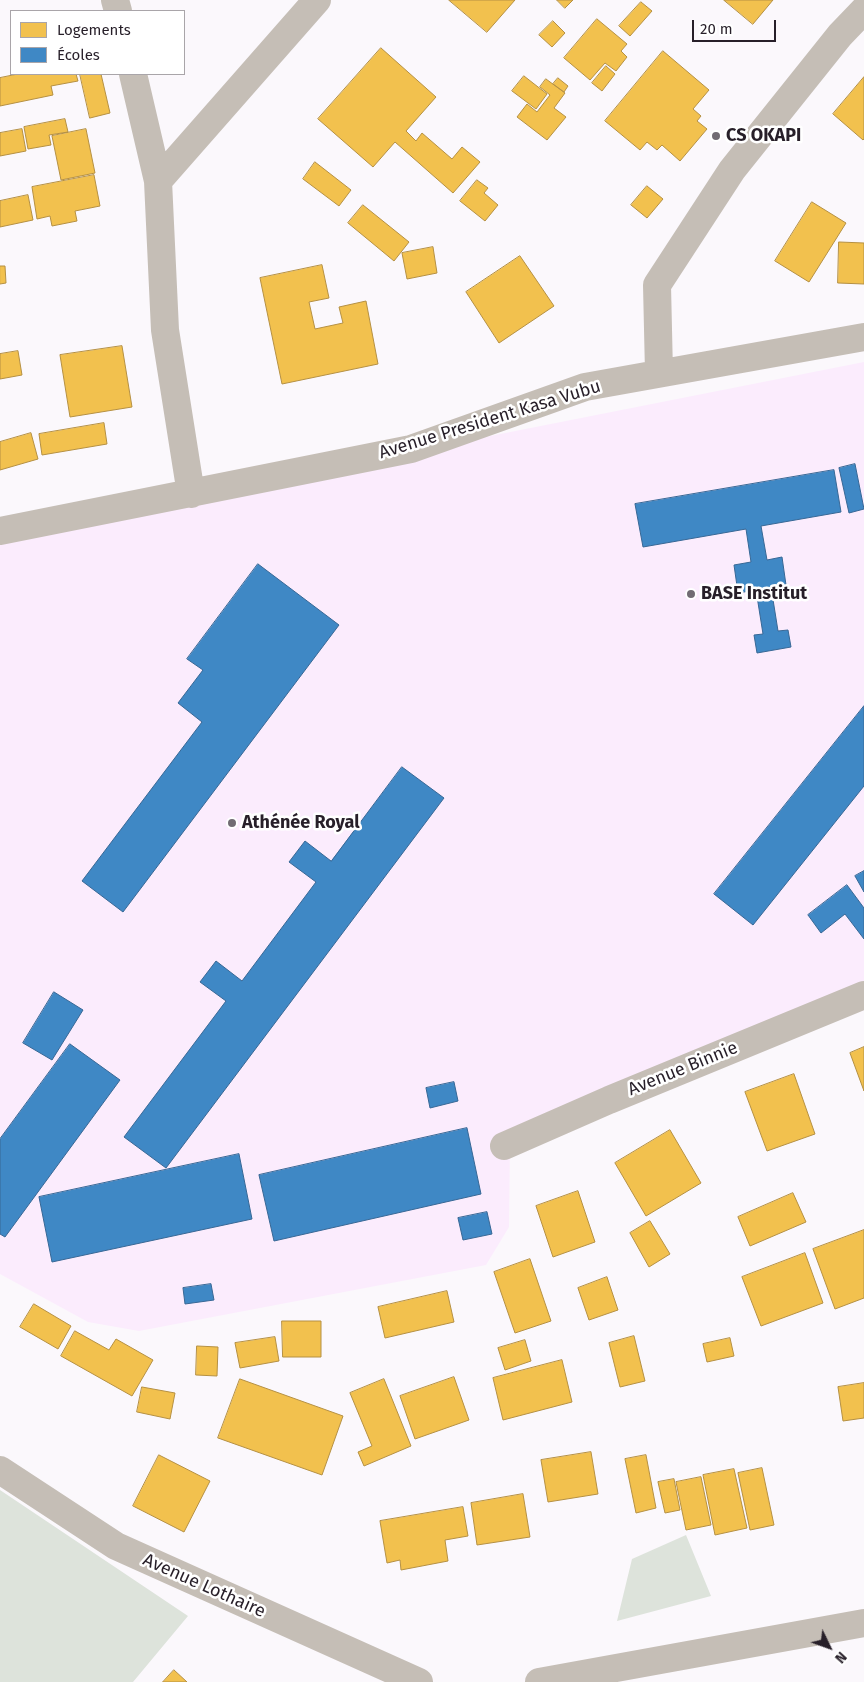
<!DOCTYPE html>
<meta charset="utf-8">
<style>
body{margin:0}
#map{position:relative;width:864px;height:1682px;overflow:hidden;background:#fbf8fc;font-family:"Fira Sans",sans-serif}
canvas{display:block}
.legend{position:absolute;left:10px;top:10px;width:175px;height:65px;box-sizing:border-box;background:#fff;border:1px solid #a9a5a9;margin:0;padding:6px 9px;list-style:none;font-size:15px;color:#271f29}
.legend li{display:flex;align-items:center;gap:10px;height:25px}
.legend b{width:25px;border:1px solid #a9a5a9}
.north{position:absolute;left:804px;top:1622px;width:50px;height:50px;-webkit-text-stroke:4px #fff;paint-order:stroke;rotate:132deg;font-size:14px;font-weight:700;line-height:20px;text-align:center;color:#271f29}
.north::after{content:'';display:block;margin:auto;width:18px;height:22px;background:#271f29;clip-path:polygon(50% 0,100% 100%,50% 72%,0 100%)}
.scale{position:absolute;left:692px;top:20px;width:84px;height:22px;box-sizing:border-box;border:2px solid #271f29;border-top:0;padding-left:6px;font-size:15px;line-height:18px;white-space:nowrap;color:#271f29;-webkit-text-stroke:4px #fff;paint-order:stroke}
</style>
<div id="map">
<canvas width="864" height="1682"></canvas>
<ul class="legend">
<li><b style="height:14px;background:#f2c14e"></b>Logements</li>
<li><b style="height:14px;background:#3f88c5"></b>Écoles</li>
</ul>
<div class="north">N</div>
<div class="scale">20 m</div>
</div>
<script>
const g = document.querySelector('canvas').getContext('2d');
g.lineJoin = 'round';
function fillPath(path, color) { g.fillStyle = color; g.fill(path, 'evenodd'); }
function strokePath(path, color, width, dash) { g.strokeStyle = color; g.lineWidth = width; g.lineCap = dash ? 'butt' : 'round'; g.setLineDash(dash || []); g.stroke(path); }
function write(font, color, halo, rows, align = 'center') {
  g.font = font + ' "Fira Sans",sans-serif'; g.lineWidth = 5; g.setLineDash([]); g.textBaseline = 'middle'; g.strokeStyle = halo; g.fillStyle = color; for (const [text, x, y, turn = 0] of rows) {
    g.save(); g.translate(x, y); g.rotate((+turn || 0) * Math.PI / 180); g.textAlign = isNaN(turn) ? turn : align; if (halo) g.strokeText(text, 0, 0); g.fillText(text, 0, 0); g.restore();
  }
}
fillPath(new Path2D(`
 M 864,362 L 864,990 L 510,1144 L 509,1227 L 486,1265 L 139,1331 L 88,1322 L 0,1274 L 0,533 Z`), '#fbecfd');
fillPath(new Path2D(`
 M 0,1490 L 188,1616 L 133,1682 L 0,1682 Z
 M 686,1535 L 711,1596 L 617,1621 L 632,1559 Z`), '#dde3db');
const homes = new Path2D(`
 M 449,0 L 515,0 L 487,32 Z
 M 557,0 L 573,0 L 565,8 Z
 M 724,0 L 773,0 L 753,24 Z
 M 641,2 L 652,11 L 630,36 L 619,26 Z
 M 597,19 L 627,44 L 621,51 L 627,57 L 616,71 L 605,63 L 590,80 L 564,58 Z
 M 553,21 L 565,33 L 552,47 L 539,35 Z
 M 381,48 L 436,97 L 406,131 L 416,141 L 422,133 L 452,159 L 462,147 L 480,162 L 453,193 L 395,142 L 373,167 L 318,119 Z
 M 663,51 L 709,90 L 693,109 L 701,116 L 697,121 L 707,129 L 680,161 L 662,145 L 657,150 L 647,142 L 640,150 L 605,121 Z
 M 606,66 L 615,74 L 602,91 L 592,83 Z
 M 18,74 L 76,74 L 78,81 L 51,86 L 53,95 L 0,106 L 0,78 Z
 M 80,74 L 101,74 L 110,113 L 90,118 Z
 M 524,76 L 547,94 L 536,109 L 512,91 Z
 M 864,77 L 864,139 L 863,140 L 833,114 Z
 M 558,78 L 568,86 L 564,92 L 553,84 Z
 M 546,79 L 565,93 L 554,108 L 566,117 L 547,140 L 517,117 L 527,104 L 537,112 L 550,95 L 540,87 Z
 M 65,119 L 68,132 L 49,135 L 51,145 L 28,149 L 24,127 Z
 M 22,129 L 26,151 L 0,156 L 0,133 Z
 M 86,129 L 95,173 L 61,180 L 52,136 Z
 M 315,162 L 351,190 L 339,206 L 303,179 Z
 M 94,175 L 100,206 L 75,211 L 77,221 L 52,226 L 50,216 L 37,219 L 32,187 Z
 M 477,180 L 488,188 L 484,193 L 498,205 L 485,221 L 460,201 Z
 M 647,186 L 663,199 L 647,218 L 631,205 Z
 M 28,195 L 33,220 L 0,227 L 0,201 Z
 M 812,202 L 846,223 L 809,282 L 775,261 Z
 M 363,205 L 409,242 L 394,261 L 348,223 Z
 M 839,242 L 864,243 L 864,284 L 838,283 Z
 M 433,247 L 437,273 L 407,279 L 402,253 Z
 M 520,256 L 554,306 L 499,343 L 466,292 Z
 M 322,265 L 329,298 L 309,302 L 315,329 L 343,323 L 339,307 L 366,301 L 378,364 L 282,384 L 260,278 Z
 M 0,266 L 5,266 L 6,283 L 0,284 Z
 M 122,346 L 132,407 L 70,417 L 60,355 Z
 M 18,351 L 22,375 L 0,379 L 0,354 Z
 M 104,423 L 107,444 L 42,455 L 39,434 Z
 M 31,433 L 38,459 L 0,470 L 0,442 Z
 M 864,1047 L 864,1091 L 850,1053 Z
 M 794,1074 L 815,1134 L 767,1151 L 745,1092 Z
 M 670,1130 L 701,1183 L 646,1216 L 615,1163 Z
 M 578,1191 L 595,1242 L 553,1257 L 536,1206 Z
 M 793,1193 L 806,1222 L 750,1246 L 738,1217 Z
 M 650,1221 L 670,1254 L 649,1267 L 630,1233 Z
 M 864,1230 L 864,1298 L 835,1309 L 813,1249 Z
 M 805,1253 L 823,1303 L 761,1326 L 742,1277 Z
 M 530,1259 L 551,1321 L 515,1333 L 494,1272 Z
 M 607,1277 L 618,1310 L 589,1320 L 578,1288 Z
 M 447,1291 L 454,1322 L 385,1338 L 378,1307 Z
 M 34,1304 L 71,1326 L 58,1349 L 20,1327 Z
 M 282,1321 L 321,1321 L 321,1357 L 283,1357 Z
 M 75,1331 L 109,1350 L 116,1339 L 153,1360 L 132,1396 L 61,1356 Z
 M 634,1336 L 645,1381 L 620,1387 L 609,1343 Z
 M 275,1337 L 279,1361 L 240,1368 L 235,1343 Z
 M 730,1338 L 734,1356 L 707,1362 L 703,1344 Z
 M 525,1340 L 531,1361 L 505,1370 L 498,1348 Z
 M 197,1346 L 218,1347 L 217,1376 L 196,1375 Z
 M 562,1360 L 572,1402 L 503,1420 L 493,1378 Z
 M 454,1377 L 469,1420 L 415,1439 L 400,1396 Z
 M 240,1379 L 343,1416 L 322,1475 L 218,1438 Z
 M 384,1379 L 411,1446 L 364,1466 L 358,1452 L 372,1446 L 350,1393 Z
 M 864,1383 L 864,1418 L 843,1421 L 838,1387 Z
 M 142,1387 L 175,1393 L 170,1419 L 137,1412 Z
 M 591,1452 L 598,1494 L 548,1502 L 541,1460 Z
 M 159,1455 L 210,1481 L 184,1532 L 133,1506 Z
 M 646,1455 L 656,1508 L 636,1513 L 625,1459 Z
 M 762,1468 L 774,1525 L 750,1530 L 738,1473 Z
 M 734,1469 L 747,1528 L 715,1535 L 703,1475 Z
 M 701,1477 L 711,1525 L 686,1530 L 676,1482 Z
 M 674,1479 L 680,1510 L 665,1513 L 658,1482 Z
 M 523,1494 L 530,1537 L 477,1545 L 471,1503 Z
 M 463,1507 L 468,1536 L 445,1540 L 448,1561 L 401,1570 L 400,1560 L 387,1563 L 380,1521 Z
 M 174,1670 L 187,1682 L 163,1682 Z`);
fillPath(homes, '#f2c14e');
strokePath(homes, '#b59043', 1);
const schools = new Path2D(`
 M 855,464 L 864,509 L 849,513 L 839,468 Z
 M 834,470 L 841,512 L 761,526 L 767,560 L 782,557 L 786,585 L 771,587 L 778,631 L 788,630 L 791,647 L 757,653 L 754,635 L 763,634 L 756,590 L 738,593 L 734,565 L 751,562 L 746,529 L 643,547 L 635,504 Z
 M 258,564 L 339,625 L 123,912 L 82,881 L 202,722 L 178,703 L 203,670 L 187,659 Z
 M 864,706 L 864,786 L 753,925 L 714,894 Z
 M 402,767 L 444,798 L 166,1168 L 124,1137 L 226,1001 L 200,982 L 216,961 L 242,981 L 316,882 L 289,862 L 305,841 L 331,861 Z
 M 864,871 L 864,892 L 855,876 Z
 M 847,885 L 864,908 L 864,939 L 845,914 L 821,933 L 808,915 Z
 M 54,992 L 83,1010 L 52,1060 L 23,1043 Z
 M 70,1044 L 120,1080 L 5,1237 L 0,1234 L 0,1139 Z
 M 454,1082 L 458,1101 L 430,1108 L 426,1088 Z
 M 467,1128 L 481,1194 L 274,1241 L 259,1175 Z
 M 239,1154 L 252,1219 L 52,1262 L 39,1197 Z
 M 487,1212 L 492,1234 L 463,1240 L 458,1218 Z
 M 211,1284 L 214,1300 L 185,1304 L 183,1288 Z`);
fillPath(schools, '#3f88c5');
strokePath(schools, '#386896', 1);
strokePath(new Path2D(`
 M 115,0 L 118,11
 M 133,74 L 158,181 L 165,330 L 191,494
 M 158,181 L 317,0
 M 659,373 L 657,285 L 732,170 L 840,35 L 864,10
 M 0,531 L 411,449 L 585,387 L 864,337
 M 504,1146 L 609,1100 L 864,995
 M 0,1470 L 116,1546 L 419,1682`), '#c5beb6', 28);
strokePath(new Path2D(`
 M 539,1682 L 864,1623`), '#c5beb6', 28);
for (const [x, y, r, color] of [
 [716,136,5,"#716b73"],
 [691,594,5,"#716b73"],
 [232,823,5,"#716b73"]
]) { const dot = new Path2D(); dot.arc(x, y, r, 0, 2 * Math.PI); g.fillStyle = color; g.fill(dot); strokePath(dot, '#fff', 2); }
write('bold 18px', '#271f29', '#fff', [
 ["CS OKAPI",726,136],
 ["BASE Institut",701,594],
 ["Athénée Royal",242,823]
], 'left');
write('18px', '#271f29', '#fff', [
 ["Avenue President Kasa Vubu",490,420,-17],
 ["Avenue Binnie",683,1069,-22],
 ["Avenue Lothaire",204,1586,24]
]);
</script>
